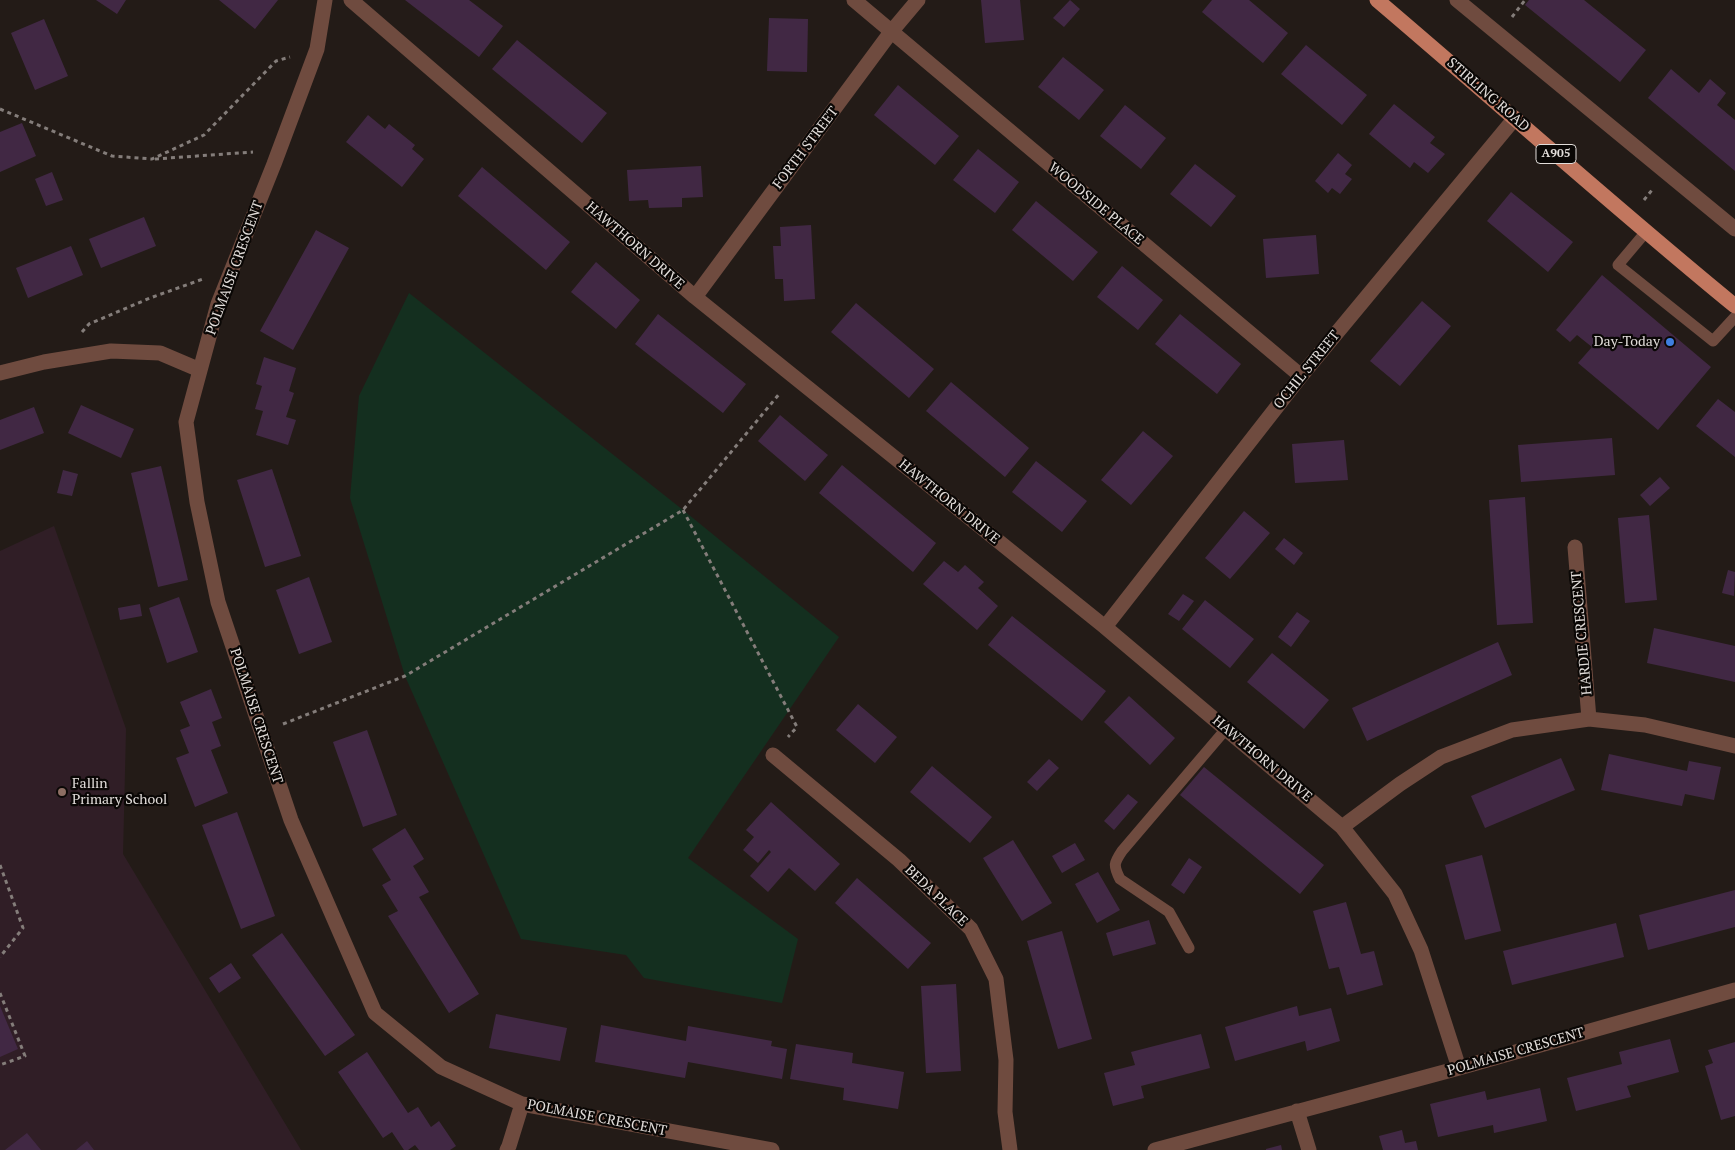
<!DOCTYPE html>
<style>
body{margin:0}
canvas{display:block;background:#231b17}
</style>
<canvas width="1735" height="1150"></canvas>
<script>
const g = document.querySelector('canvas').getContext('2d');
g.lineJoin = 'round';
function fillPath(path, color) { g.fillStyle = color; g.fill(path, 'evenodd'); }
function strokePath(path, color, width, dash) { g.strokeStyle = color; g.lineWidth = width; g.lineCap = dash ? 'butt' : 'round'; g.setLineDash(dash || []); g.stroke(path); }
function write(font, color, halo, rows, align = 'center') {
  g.font = font + ' "PT Serif",serif'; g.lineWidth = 4.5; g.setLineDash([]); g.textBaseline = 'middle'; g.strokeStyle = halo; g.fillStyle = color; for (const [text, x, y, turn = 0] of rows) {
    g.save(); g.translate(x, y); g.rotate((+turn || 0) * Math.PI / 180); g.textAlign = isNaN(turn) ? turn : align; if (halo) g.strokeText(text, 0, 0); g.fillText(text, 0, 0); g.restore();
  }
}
fillPath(new Path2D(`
 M 54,526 L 126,729 L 123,854 L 301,1150 L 0,1150 L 0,551 Z`), '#301e26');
fillPath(new Path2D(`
 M 409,293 L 683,510 L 839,637 L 688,858 L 798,939 L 782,1003 L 644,978 L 626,955 L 521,939 L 405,676 L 350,498 L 359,396 Z`), '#142f1f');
fillPath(new Path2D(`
 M 96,0 L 126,0 L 117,14 Z
 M 219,0 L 278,0 L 255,29 Z
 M 405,0 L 469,0 L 503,26 L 479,57 Z
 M 981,0 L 1020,0 L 1024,40 L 985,43 Z
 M 1070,0 L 1080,9 L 1064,27 L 1053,18 Z
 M 1212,0 L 1249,0 L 1288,33 L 1263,63 L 1202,12 Z
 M 1529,0 L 1584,0 L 1646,50 L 1620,82 L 1525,5 Z
 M 769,18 L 808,19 L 807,72 L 767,71 Z
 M 44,19 L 68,76 L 35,90 L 11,33 Z
 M 517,40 L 607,113 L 582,143 L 492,69 Z
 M 1306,45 L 1367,95 L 1342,125 L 1281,74 Z
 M 1063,57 L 1104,90 L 1079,120 L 1038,87 Z
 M 1671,69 L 1699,93 L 1710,79 L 1726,93 L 1717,105 L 1735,120 L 1735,171 L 1648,98 Z
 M 898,85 L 959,136 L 935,165 L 874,115 Z
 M 1394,104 L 1435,137 L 1430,143 L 1445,154 L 1428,173 L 1414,162 L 1410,168 L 1369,134 Z
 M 1125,105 L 1166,138 L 1141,169 L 1100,136 Z
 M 368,115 L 385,129 L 389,124 L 415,145 L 412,149 L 424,159 L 402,187 L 346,142 Z
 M 22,123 L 36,156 L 0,172 L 0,132 Z
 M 978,149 L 1019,182 L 995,213 L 953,180 Z
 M 1338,153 L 1352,165 L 1345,174 L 1352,179 L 1340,194 L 1332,188 L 1328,193 L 1315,181 Z
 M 1195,164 L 1236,196 L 1211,227 L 1170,194 Z
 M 701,166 L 703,197 L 682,198 L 682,207 L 649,208 L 648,200 L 629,201 L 627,170 Z
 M 482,167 L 570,242 L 546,270 L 458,196 Z
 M 52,172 L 63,200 L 46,206 L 35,179 Z
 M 1511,192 L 1573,242 L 1548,272 L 1487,221 Z
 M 1036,201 L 1098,252 L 1073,281 L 1012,230 Z
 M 144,217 L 156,246 L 101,268 L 89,239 Z
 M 811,225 L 815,299 L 784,301 L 783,279 L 775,279 L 773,246 L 781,246 L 780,227 Z
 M 316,230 L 349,248 L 293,350 L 260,331 Z
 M 1316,235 L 1319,274 L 1266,278 L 1263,239 Z
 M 71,246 L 83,275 L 28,298 L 16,268 Z
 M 596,262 L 640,300 L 616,329 L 571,292 Z
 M 1122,266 L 1163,300 L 1138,330 L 1097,297 Z
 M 1602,275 L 1711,367 L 1658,430 L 1578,363 L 1592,347 L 1577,335 L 1570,342 L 1556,330 Z
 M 1422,301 L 1451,326 L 1400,386 L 1370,361 Z
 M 856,303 L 934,369 L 909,398 L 831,332 Z
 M 658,314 L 746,384 L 723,413 L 635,344 Z
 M 1180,314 L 1241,364 L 1217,394 L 1155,344 Z
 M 264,357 L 296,368 L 289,391 L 294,393 L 286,417 L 296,420 L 288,445 L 256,435 L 263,411 L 255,409 L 262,386 L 256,384 Z
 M 951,382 L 1029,448 L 1005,477 L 926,411 Z
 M 1718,399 L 1735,412 L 1735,457 L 1696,426 Z
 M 81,405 L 134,429 L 121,458 L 68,433 Z
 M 34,407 L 44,433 L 0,450 L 0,420 Z
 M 780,415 L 828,455 L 805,481 L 758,441 Z
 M 1143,431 L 1173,456 L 1131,505 L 1101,480 Z
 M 1612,438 L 1615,475 L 1521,482 L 1518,445 Z
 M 1344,440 L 1348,480 L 1295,483 L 1292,444 Z
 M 1036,461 L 1087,501 L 1062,532 L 1012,492 Z
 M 842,465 L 936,543 L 913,572 L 819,493 Z
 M 161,466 L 188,580 L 158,587 L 131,473 Z
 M 272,469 L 301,556 L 265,567 L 237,480 Z
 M 63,470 L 78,474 L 72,496 L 57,493 Z
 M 1660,477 L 1670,488 L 1650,506 L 1640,495 Z
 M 1525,497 L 1533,623 L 1497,625 L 1489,500 Z
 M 1244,511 L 1270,533 L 1230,579 L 1205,558 Z
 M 1649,515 L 1657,600 L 1625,603 L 1618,518 Z
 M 1284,538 L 1303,553 L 1294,565 L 1275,549 Z
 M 944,561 L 958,572 L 965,565 L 984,582 L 978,588 L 998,606 L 977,630 L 923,584 Z
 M 1728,570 L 1735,572 L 1734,596 L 1722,593 Z
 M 309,577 L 332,642 L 299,654 L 276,590 Z
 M 1183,594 L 1194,601 L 1179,621 L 1168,614 Z
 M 179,597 L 198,652 L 167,663 L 149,608 Z
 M 1205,600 L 1254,639 L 1230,668 L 1182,629 Z
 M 140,604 L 142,616 L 120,620 L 118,608 Z
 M 1297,612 L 1310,621 L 1291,647 L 1278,637 Z
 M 1012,616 L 1106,691 L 1082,721 L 988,645 Z
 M 1654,628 L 1735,646 L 1735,682 L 1647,663 Z
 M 1498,642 L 1512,675 L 1367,741 L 1352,708 Z
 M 1272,653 L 1329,700 L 1304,729 L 1247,682 Z
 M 211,689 L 222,718 L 212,722 L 221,746 L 211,750 L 228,793 L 195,807 L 176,758 L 189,753 L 180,730 L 190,726 L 180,702 Z
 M 1129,696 L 1175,738 L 1150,765 L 1104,722 Z
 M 858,704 L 897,737 L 875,763 L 836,730 Z
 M 367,730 L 397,815 L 363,827 L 333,742 Z
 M 1609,754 L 1687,771 L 1689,761 L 1721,767 L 1714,800 L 1685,794 L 1682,806 L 1601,790 Z
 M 1561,758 L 1575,790 L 1485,828 L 1471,796 Z
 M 1049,759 L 1059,768 L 1037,791 L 1027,782 Z
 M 932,766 L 992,817 L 970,843 L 910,792 Z
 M 1204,767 L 1324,865 L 1300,894 L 1180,795 Z
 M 1128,794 L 1138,802 L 1114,830 L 1104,821 Z
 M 771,802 L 840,864 L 815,891 L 789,868 L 768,892 L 750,876 L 771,852 L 769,850 L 758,863 L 743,850 L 754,837 L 746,830 Z
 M 237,812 L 275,916 L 241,929 L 202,825 Z
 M 405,828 L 424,859 L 413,866 L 429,892 L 419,897 L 479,994 L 449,1013 L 388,916 L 398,911 L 382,885 L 391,880 L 372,849 Z
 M 1013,840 L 1052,903 L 1022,921 L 983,858 Z
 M 1075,843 L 1085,860 L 1062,873 L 1052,856 Z
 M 1482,855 L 1501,931 L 1465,940 L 1445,865 Z
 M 1189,858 L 1202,867 L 1184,894 L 1171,885 Z
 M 1098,872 L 1120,910 L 1097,923 L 1075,884 Z
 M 857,878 L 931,943 L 908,969 L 835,903 Z
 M 1735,890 L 1735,927 L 1648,950 L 1639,915 Z
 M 1346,902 L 1361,954 L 1374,951 L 1383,985 L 1347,995 L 1339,967 L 1329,969 L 1313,911 Z
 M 1149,920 L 1156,944 L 1113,956 L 1106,933 Z
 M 1616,923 L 1624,957 L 1512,985 L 1503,951 Z
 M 1062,931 L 1092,1039 L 1058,1049 L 1027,941 Z
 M 282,933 L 355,1035 L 325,1056 L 252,955 Z
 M 231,963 L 241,978 L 219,993 L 209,978 Z
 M 956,984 L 961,1071 L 926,1073 L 921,986 Z
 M 0,1006 L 18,1049 L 0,1057 Z
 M 1297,1006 L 1299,1016 L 1331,1008 L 1340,1041 L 1307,1051 L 1305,1041 L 1235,1061 L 1225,1027 Z
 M 496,1014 L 567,1028 L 560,1061 L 489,1048 Z
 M 601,1025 L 686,1041 L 688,1026 L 772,1041 L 771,1046 L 787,1049 L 782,1079 L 688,1062 L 685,1078 L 595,1062 Z
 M 1201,1034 L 1210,1068 L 1141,1086 L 1144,1098 L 1113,1106 L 1104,1073 L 1135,1065 L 1131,1052 Z
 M 1670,1039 L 1679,1072 L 1627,1086 L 1631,1097 L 1576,1111 L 1567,1078 L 1622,1064 L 1619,1052 Z
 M 1735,1042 L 1735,1116 L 1721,1120 L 1705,1066 L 1713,1063 L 1708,1050 Z
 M 796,1044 L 853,1053 L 852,1063 L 904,1072 L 898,1109 L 843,1100 L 844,1088 L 790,1079 Z
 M 367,1052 L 408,1113 L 418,1107 L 431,1127 L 439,1121 L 456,1146 L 450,1150 L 419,1150 L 415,1145 L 408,1150 L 404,1150 L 392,1132 L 383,1138 L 338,1072 Z
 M 1540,1088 L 1547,1121 L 1494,1133 L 1493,1125 L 1438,1137 L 1430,1104 L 1485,1091 L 1487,1100 Z
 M 1402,1130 L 1405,1143 L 1416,1141 L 1418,1150 L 1383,1150 L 1379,1136 Z
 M 27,1133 L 41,1150 L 5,1150 Z
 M 87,1141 L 94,1150 L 76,1150 Z
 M 1281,1145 L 1282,1150 L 1266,1150 L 1266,1149 Z`), '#412844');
strokePath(new Path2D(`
 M 1512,17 L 1525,0
 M 0,109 L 112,156 L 152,159 L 204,135 L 276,61 L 290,57
 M 155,159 L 253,152
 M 1644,200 L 1652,190
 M 82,332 L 89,324 L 150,298 L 203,279
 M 683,510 L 797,727 L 788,737
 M 283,724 L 405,676 L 683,510 L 780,393
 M 0,865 L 23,928 L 0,957
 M 0,993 L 25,1056 L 0,1065`), '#847d7a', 3, [4, 4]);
strokePath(new Path2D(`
 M 1645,233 L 1618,265 L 1713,341 L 1735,317
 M 1189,948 L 1169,912 L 1120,879 C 1113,865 1114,863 1122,851 L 1226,729`), '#6f4b3f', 11);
strokePath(new Path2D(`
 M 325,0 L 317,49 L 274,164 L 218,304 L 186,422 L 197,502 L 218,602 L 291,820 L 375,1013 L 441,1067 L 522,1104 L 772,1150
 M 351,0 L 695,297 L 1105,627 L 1342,827 L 1395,894 L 1421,950 L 1459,1068
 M 854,0 L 1301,376
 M 1457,0 L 1735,229
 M 695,297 L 891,32 L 918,0
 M 0,373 L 44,362 L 111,351 L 160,353 L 200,370
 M 1575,547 L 1589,719
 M 1105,627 L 1301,376 L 1515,118
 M 773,755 L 899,860 L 971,929 L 996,979 L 1006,1060 L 1005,1112 L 1010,1150
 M 1342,827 L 1400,784 L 1441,757 L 1512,730 L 1589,719 L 1645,725 L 1735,746
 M 1297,1111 L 1309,1150
 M 507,1150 L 509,1146 L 522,1104
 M 1155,1150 L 1459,1068 L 1735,990`), '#6f4b3f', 15);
strokePath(new Path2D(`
 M 1377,0 C 1497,102 1614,207 1735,306`), '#c2775f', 15);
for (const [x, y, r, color] of [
 [1670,342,5,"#3f7fe0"],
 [62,792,5,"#8d6e63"]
]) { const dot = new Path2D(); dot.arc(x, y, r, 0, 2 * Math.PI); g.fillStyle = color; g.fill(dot); strokePath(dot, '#0a0705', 2); }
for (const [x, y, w] of [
 [1556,154,40]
]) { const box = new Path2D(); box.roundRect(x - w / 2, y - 9.5, w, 19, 4); g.fillStyle = '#0a0705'; g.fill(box); strokePath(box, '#e2ddda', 1); }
write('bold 12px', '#e2ddda', null, [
 ["A905",1556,154]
]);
write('14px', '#e2ddda', '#0a0705', [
 ["STIRLING ROAD",1488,95,41],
 ["FORTH STREET",806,148,-53],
 ["WOODSIDE PLACE",1096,204,40],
 ["HAWTHORN DRIVE",635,246,41],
 ["POLMAISE CRESCENT",235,268,-70],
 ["OCHIL STREET",1307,370,-51],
 ["HAWTHORN DRIVE",949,502,39],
 ["HARDIE CRESCENT",1582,633,-95],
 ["POLMAISE CRESCENT",256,716,72],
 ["HAWTHORN DRIVE",1262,759,40],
 ["BEDA PLACE",936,896,44],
 ["POLMAISE CRESCENT",1516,1052,-16],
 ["POLMAISE CRESCENT",597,1118,11]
]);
write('14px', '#e2ddda', '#0a0705', [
 ["Day-Today",1660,342],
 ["Fallin",72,784,"left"],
 ["Primary School",72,800,"left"]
], 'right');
</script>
